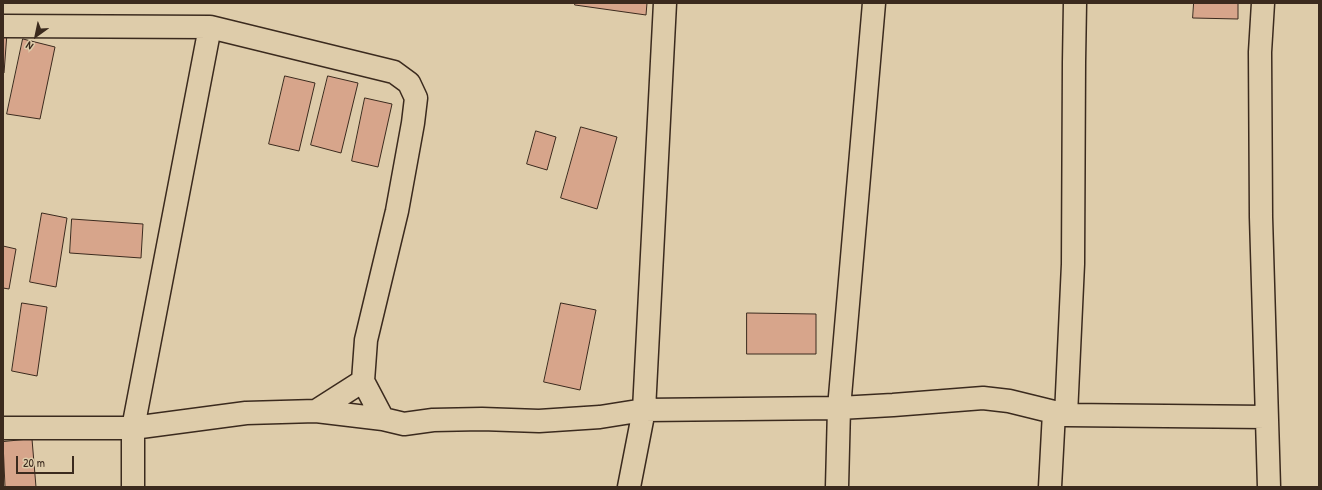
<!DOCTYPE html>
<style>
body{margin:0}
#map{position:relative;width:1322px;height:490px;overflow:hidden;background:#deccaa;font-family:"Patrick Hand",sans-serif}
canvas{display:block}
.frame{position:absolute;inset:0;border:4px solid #3b2a1e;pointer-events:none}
.north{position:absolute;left:16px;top:16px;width:40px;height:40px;-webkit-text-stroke:3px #deccaa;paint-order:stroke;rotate:213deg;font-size:11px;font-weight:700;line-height:16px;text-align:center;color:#3b2a1e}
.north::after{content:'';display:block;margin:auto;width:14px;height:18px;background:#3b2a1e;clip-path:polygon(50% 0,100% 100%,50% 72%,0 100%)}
.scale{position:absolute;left:16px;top:456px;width:58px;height:18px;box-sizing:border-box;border:2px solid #3b2a1e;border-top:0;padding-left:5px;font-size:12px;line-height:14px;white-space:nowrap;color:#3b2a1e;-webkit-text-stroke:3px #deccaa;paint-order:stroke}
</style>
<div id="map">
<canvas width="1322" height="490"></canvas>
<div class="frame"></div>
<div class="north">N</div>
<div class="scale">20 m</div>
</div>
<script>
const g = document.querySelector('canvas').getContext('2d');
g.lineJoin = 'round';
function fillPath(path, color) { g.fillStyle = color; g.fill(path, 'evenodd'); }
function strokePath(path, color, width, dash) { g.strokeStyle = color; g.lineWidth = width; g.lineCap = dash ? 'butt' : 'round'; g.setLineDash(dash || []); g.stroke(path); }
const building = new Path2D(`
 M 575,3 L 647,3 L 646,15 L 575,5 Z
 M 1194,3 L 1238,3 L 1238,19 L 1193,18 Z
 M 3,33 L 7,33 L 4,73 L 3,73 Z
 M 23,39 L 55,47 L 40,119 L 7,114 Z
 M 285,76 L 315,83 L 299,151 L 269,144 Z
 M 328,76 L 358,83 L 341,153 L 311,145 Z
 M 365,98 L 392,104 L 378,167 L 352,161 Z
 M 581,127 L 617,137 L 597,209 L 561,198 Z
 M 536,131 L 556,137 L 547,170 L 527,164 Z
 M 42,213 L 67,218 L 56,287 L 30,282 Z
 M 72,219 L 143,224 L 141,258 L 70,253 Z
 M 3,246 L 16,249 L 9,289 L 3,288 Z
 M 22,303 L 47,307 L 37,376 L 12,371 Z
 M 561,303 L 596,310 L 580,390 L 544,382 Z
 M 747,313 L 816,314 L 816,354 L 747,354 Z
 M 32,439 L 36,487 L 5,487 L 3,442 Z`);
fillPath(building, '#d7a58b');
strokePath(building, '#3b2a1e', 1);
const minor = new Path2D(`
 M 874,3 L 839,408 L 893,405 L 983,398 L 1009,401 L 1066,415 L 1266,417
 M 1263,3 L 1260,52 L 1261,217 L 1269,487
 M 3,26 L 210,27 L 394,72 L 409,83 L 416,98 L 413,123 L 397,211 L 366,340 L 363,381 L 316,411 L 246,413 L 133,428 L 3,428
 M 363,381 L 383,419 L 404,424 L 433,420 L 482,419 L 539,421 L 600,417 L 644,410 L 839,408 L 837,487
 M 316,411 L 383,419
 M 1066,415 L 1073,264 L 1074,62 L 1075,3
 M 133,487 L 133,428 L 210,27
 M 629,487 L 644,410 L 665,3
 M 1050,487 L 1054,412`);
strokePath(minor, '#3b2a1e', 25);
strokePath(minor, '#deccaa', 22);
</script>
